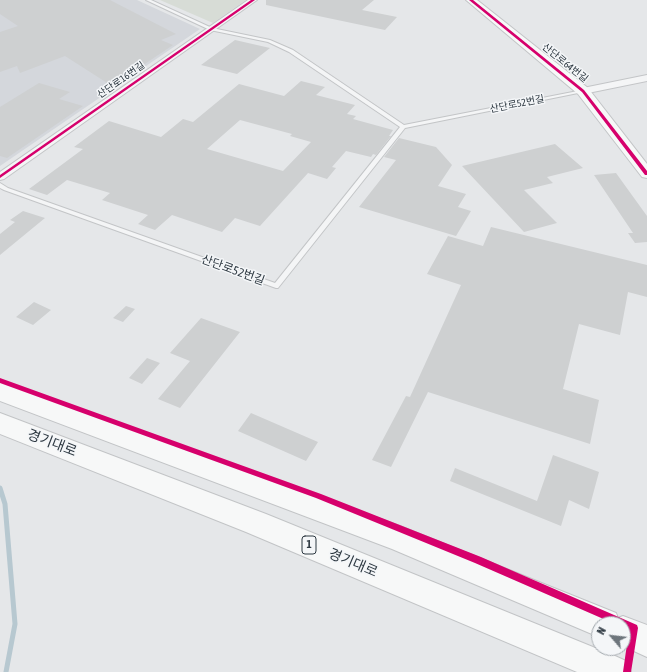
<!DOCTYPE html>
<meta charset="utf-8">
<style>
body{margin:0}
#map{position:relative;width:647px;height:672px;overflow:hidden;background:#e5e7e9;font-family:"Asap Condensed",sans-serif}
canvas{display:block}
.north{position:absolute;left:591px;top:616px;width:40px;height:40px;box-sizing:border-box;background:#f4f6f8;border:1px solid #a4aaaf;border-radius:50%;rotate:298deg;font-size:11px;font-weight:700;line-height:16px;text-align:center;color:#2d3841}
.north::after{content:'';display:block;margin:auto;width:14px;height:18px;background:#6d757c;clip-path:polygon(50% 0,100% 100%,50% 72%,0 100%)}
</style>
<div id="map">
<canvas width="647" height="672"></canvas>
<div class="north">N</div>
</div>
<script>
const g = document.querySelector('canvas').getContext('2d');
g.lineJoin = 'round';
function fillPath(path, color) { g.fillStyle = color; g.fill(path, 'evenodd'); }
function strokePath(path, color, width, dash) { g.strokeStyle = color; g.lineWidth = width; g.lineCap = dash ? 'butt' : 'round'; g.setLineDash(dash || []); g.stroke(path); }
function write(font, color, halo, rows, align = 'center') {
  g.font = font + ' "Asap Condensed","Noto Sans KR",sans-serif'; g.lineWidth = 3; g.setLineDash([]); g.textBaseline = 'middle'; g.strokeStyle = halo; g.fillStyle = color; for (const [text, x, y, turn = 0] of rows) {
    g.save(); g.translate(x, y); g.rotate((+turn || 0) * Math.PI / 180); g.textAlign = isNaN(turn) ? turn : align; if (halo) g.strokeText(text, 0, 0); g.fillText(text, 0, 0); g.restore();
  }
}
fillPath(new Path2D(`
 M 0,0 L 137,0 L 200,29 L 0,166 Z`), '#d4d7dc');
fillPath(new Path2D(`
 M 160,0 L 246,0 L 213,23 Z`), '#d7dcd6');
strokePath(new Path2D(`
 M 0,488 L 5,504 L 15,624 L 6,672`), '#b7c8d0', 5);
fillPath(new Path2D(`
 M 0,0 L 110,0 L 176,34 L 161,40 L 173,45 L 112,86 L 65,56 L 20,73 L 17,66 L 0,72 L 0,32 L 18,26 L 0,14 Z
 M 266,0 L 374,0 L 362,10 L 397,17 L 385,30 L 266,5 Z
 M 235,40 L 270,48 L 237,74 L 201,65 Z
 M 301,81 L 325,87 L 316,95 L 355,105 L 347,114 L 356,116 L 353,119 L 393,130 L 389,136 L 391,136 L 376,155 L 373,154 L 371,157 L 346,151 L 332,167 L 336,168 L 327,179 L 308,173 L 260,226 L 235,218 L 222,232 L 172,215 L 155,230 L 138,224 L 148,215 L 102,200 L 110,193 L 67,180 L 47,195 L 29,189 L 83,149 L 74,147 L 109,121 L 161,137 L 183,119 L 193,122 L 239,84 L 284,96 ZM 240,120 L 292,134 L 290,136 L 311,142 L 283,171 L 207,149 Z
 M 39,83 L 70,92 L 59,99 L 83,106 L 7,158 L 0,156 L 0,107 Z
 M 399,138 L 436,147 L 452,165 L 438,186 L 466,194 L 458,207 L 471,211 L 456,236 L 359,207 L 396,160 L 384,157 Z
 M 555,144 L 583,168 L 547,177 L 553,183 L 524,190 L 557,223 L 524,232 L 462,166 Z
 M 616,173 L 647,216 L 647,242 L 635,243 L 628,233 L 633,233 L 594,175 Z
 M 23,211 L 45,218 L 0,255 L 0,234 L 15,222 L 10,220 Z
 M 491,227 L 647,265 L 647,297 L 628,292 L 620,335 L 579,324 L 563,389 L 599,400 L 590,444 L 428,392 L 391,467 L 372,460 L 406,396 L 410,397 L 461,285 L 427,274 L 448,236 L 483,246 Z
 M 34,302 L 51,310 L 33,325 L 16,317 Z
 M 126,306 L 135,309 L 123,322 L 113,318 Z
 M 201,318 L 240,332 L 180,408 L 158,399 L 190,361 L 170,353 Z
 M 147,358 L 160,363 L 142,384 L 129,378 Z
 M 251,413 L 318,442 L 306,461 L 238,431 Z
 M 553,455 L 599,472 L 589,509 L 569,500 L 561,526 L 450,481 L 455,468 L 537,501 Z`), '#ced0d1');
const lane = new Path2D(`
 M 146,0 L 151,0 L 212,28 L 270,40 L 293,50 L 404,125 L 583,90 L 585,91 L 583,92 L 405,128 L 278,288 L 276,288 L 4,190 L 0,188 L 0,183 L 8,188 L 275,283 L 400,127 L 289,52 L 268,42 L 210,30 Z`);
const street = new Path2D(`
 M 248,0 L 257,0 L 4,179 L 0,180 L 0,172 Z
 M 647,75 L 647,81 L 583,94 L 578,91 L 583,88 Z`);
const secondary = new Path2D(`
 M 466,0 L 477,0 L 588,88 L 647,164 L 647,178 L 642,177 L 578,94 Z`);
const primary = new Path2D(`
 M 0,382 L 400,526 L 616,613 L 618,618 L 623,616 L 647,625 L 647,657 L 623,646 L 623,624 L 599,624 L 599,637 L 392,549 L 0,401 Z
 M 0,413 L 266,514 L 615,656 L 626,661 L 631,672 L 577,672 L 246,532 L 0,434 Z`);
strokePath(lane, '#c3c5c7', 2);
strokePath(street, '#c3c5c7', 2);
strokePath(secondary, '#c3c5c7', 2);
strokePath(primary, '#c2c4c6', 2);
fillPath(lane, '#f4f5f6');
fillPath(street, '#f4f5f6');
fillPath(secondary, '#f7f8f8');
fillPath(primary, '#f7f8f8');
fillPath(new Path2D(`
 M 251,0 L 255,0 L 0,178 L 0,175 Z
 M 469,0 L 473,0 L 584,90 L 647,171 L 647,175 L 645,175 L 582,92 Z
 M 0,378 L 321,494 L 481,557 L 637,625 L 638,628 L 631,672 L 623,672 L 629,630 L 623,627 L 623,624 L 615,624 L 475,563 L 316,498 L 0,383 Z`), '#d6006c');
write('10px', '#2d3841', '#f4f6f8', [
 ["산단로64번길",565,63,39],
 ["산단로16번길",121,80,-35],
 ["산단로52번길",517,104,-11]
]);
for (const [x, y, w] of [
 [309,545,14]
]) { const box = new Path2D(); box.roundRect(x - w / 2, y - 9, w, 18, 3); g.fillStyle = '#f4f6f8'; g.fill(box); strokePath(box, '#2d3841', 1); }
write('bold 11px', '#2d3841', null, [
 ["1",309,545]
]);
write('12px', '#2d3841', '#f4f6f8', [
 ["산단로52번길",233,270,20]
]);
write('14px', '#2d3841', '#f4f6f8', [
 ["경기대로",52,443,21],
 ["경기대로",353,563,23]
]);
</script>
